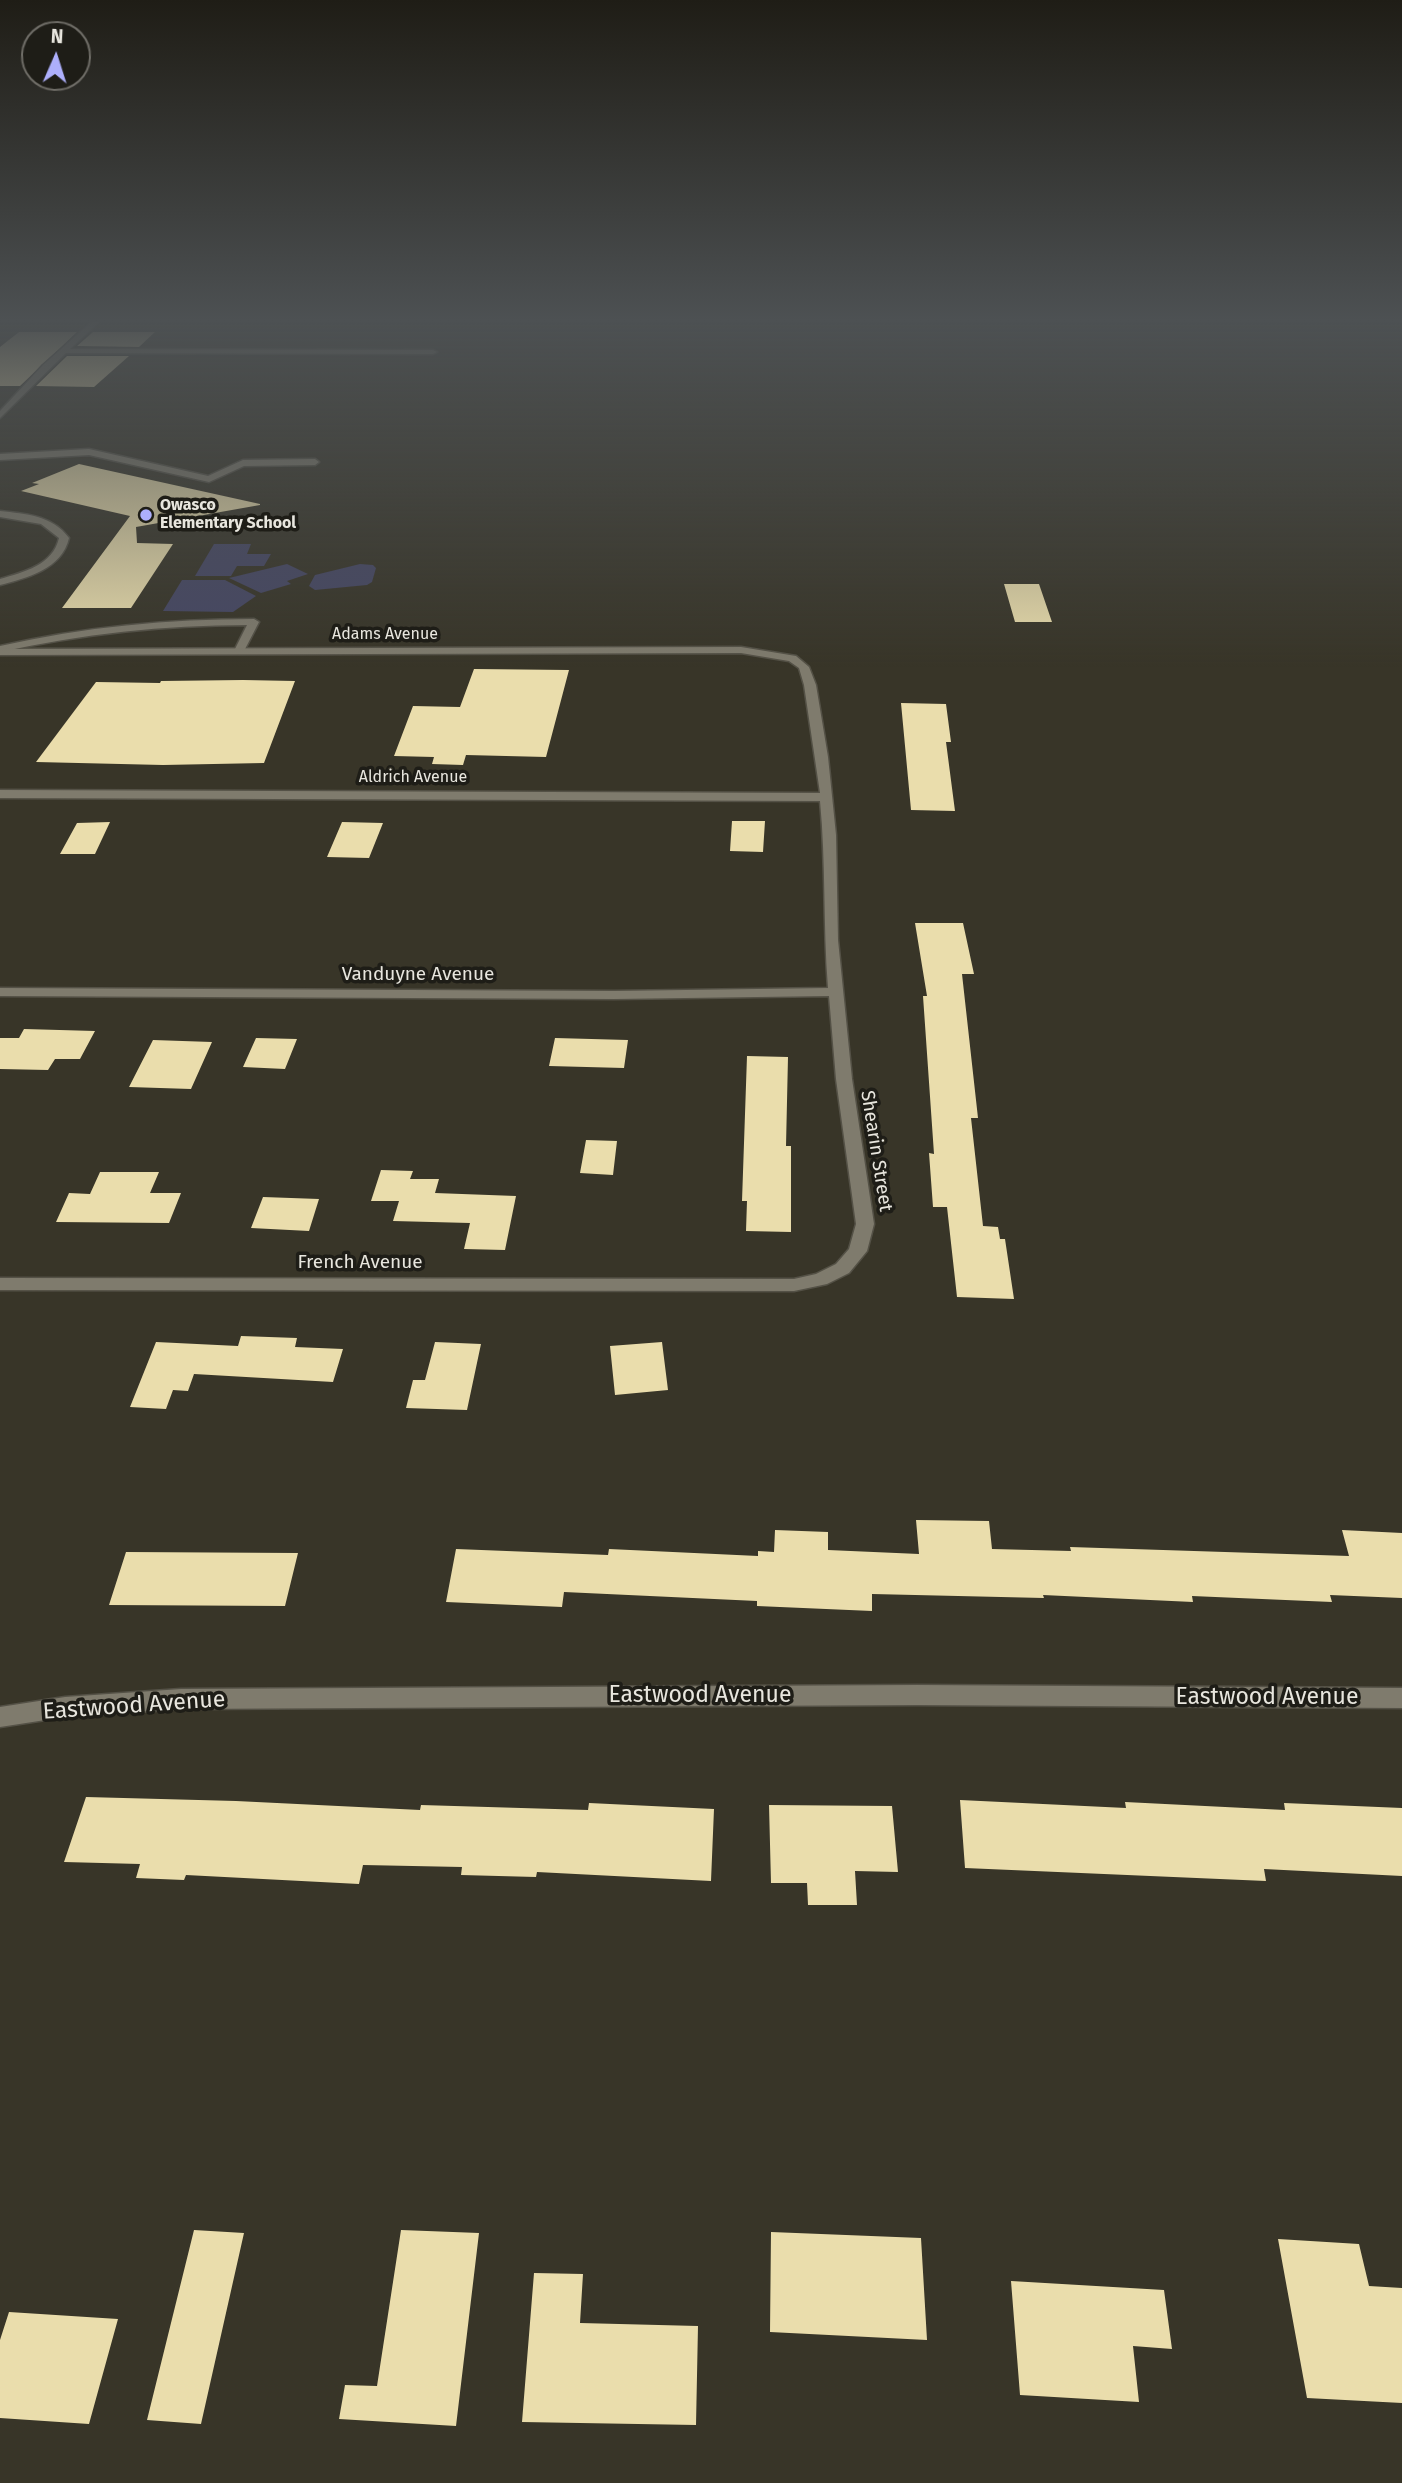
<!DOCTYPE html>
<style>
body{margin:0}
#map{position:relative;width:1402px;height:2483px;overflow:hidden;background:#383528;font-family:"Fira Sans",sans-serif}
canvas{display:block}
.north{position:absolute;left:21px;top:21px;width:70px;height:70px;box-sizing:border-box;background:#1e1d17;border:2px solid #6f6d67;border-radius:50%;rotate:3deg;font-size:19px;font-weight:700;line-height:28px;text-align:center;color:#e8e6de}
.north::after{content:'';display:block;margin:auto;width:24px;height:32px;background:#adaffb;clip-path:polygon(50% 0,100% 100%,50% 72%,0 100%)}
</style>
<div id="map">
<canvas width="1402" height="2483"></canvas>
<div class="north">N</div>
</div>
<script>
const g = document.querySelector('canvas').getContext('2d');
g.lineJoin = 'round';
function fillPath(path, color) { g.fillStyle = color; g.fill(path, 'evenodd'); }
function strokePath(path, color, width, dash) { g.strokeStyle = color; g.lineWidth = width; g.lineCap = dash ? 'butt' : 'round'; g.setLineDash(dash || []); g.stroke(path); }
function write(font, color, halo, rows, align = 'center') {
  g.font = font + ' "Fira Sans",sans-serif'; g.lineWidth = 7; g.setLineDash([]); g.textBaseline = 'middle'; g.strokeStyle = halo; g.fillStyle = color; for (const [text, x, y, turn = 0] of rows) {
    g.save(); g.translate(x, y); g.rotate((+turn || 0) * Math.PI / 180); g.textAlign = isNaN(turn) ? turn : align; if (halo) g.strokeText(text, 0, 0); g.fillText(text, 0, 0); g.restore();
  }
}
fillPath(new Path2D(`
 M 214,544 L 251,544 L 247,554 L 271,554 L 264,566 L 237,566 L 231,576 L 195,576 Z
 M 287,564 L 308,574 L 287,581 L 291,584 L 261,593 L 229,578 Z
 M 360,564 L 373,565 L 376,568 L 372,582 L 367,585 L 315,590 L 309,586 L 315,575 Z
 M 182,580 L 225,580 L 256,596 L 233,612 L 163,611 Z`), '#464763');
fillPath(new Path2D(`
 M 19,332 L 77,332 L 20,386 L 0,386 L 0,347 Z
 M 93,332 L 155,332 L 139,347 L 77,346 Z
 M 67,356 L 129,356 L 94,387 L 36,386 Z
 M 79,464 L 260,504 L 260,505 L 136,527 L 137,543 L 173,544 L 131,608 L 62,608 L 130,516 L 21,491 L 39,484 L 32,483 Z
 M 1004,584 L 1039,584 L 1052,622 L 1015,622 Z
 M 474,669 L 569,670 L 546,757 L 466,755 L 463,765 L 432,764 L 434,757 L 394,756 L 413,706 L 460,707 Z
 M 243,680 L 295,681 L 264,763 L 163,765 L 36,762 L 96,682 L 160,683 L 161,681 Z
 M 901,703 L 946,704 L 951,742 L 946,742 L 955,811 L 911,810 Z
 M 732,821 L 765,821 L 763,852 L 730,851 Z
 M 110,822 L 95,854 L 60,854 L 77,823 Z
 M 342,822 L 383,823 L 369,858 L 327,857 Z
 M 915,923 L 963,923 L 974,974 L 962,974 L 978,1118 L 971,1118 L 983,1226 L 998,1227 L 1000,1239 L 1005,1239 L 1014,1299 L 957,1297 L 947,1207 L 933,1207 L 929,1153 L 934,1154 L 923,996 L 927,996 Z
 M 24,1029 L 95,1031 L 80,1059 L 55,1059 L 48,1070 L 0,1069 L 0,1038 L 19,1038 Z
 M 256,1038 L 297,1039 L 285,1069 L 243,1067 Z
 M 555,1038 L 628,1040 L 624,1068 L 549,1066 Z
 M 153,1040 L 212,1042 L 191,1089 L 129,1087 Z
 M 747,1056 L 788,1057 L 786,1146 L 791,1146 L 791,1232 L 746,1231 L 747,1201 L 742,1201 Z
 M 586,1140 L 617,1141 L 613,1175 L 580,1173 Z
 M 381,1170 L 413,1171 L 410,1179 L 439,1179 L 435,1193 L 516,1196 L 505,1250 L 464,1249 L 470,1223 L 393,1221 L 399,1201 L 371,1201 Z
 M 100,1172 L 159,1172 L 150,1193 L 181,1193 L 169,1223 L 56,1222 L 69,1193 L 90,1194 Z
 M 263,1197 L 319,1199 L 309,1231 L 251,1228 Z
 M 241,1336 L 297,1338 L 295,1347 L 343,1349 L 333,1382 L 194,1374 L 188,1391 L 173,1390 L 166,1409 L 130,1407 L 156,1342 L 238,1346 Z
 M 435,1342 L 481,1344 L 467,1410 L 406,1408 L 413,1380 L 425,1380 Z
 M 662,1342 L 668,1390 L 615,1395 L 610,1346 Z
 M 916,1520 L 989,1521 L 992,1549 L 1071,1551 L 1070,1547 L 1349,1556 L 1342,1530 L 1402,1533 L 1402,1598 L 1330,1595 L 1332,1602 L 1192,1596 L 1193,1602 L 1043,1595 L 1044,1598 L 872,1594 L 872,1611 L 757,1606 L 757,1601 L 564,1592 L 562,1607 L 446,1602 L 456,1549 L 608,1555 L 609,1549 L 758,1556 L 758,1551 L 774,1552 L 775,1530 L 828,1532 L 828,1550 L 919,1554 Z
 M 126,1552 L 298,1553 L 285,1606 L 109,1605 Z
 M 86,1797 L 236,1801 L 420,1810 L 421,1805 L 588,1810 L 589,1803 L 714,1809 L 711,1881 L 537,1872 L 536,1877 L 461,1875 L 462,1867 L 363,1865 L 359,1884 L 186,1875 L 184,1880 L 136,1878 L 140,1864 L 64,1862 Z
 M 960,1800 L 1126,1808 L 1125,1802 L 1285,1810 L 1284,1803 L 1402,1808 L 1402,1876 L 1264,1869 L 1266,1881 L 965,1868 Z
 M 769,1805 L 892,1806 L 898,1872 L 855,1871 L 857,1905 L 808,1905 L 807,1883 L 771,1883 Z
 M 194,2230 L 244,2233 L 201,2424 L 147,2420 Z
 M 401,2230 L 479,2233 L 456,2426 L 339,2419 L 345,2385 L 377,2386 Z
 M 771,2232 L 921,2238 L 927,2340 L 770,2332 Z
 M 1278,2239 L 1359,2244 L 1369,2286 L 1402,2288 L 1402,2403 L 1307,2398 Z
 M 534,2273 L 583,2274 L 580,2323 L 698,2326 L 696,2425 L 522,2422 Z
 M 1011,2281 L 1164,2290 L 1172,2349 L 1133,2346 L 1139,2402 L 1020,2395 Z
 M 9,2312 L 118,2319 L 89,2424 L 0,2418 L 0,2340 Z`), '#eaddac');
const lane = new Path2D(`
 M 89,449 L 208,476 L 243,460 L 315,459 L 319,462 L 315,465 L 244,466 L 209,482 L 89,455 L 0,460 L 0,454 Z
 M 0,511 C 26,514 52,515 69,538 C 62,569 27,578 0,585 L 0,579 C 24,572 53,565 59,538 L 41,524 L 0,517 Z
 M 254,619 L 259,622 L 244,651 L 239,654 L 234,651 L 247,625 C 164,625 82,634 0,652 L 0,646 C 84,627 168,619 254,619 Z`);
const street = new Path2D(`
 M 94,320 L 101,320 L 70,349 L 433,350 L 437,352 L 433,354 L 66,353 L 0,418 L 0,411 L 43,365 Z
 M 741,647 L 796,656 L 809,667 L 816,685 L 828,757 L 836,835 L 838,940 L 852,1079 L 874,1224 L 867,1251 L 849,1273 L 827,1284 L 794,1291 L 0,1290 L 0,1278 L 794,1279 L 816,1274 L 836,1264 L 849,1249 L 856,1224 L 836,1079 L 829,996 L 614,999 L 0,996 L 0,988 L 614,991 L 828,988 C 823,925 826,863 820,801 L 0,798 L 0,790 L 820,793 L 804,685 L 799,668 L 789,661 L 741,653 L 0,655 L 0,649 Z
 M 917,1685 L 1402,1688 L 1402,1708 L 917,1705 L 181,1709 L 65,1717 L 0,1727 L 0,1707 L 65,1697 L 181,1689 Z`);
strokePath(lane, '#545146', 3);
strokePath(street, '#545146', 3);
fillPath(lane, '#7f7b6d');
fillPath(street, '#7f7b6d');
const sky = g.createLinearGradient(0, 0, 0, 668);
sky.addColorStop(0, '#1f1d16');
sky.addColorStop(0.48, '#4d5153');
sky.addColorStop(1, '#4d515300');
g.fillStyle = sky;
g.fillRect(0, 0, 1402, 668);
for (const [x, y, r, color] of [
 [146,515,7,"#adaffb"]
]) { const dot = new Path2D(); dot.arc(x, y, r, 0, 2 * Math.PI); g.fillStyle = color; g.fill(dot); strokePath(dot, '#1e1d17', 2.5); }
write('bold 16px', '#e8e6de', '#1e1d17', [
 ["Owasco",160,506],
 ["Elementary School",160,524]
], 'left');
write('16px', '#e8e6de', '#1e1d17', [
 ["Adams Avenue",385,635],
 ["Aldrich Avenue",413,778]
]);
write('19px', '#e8e6de', '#1e1d17', [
 ["Vanduyne Avenue",418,975],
 ["Shearin Street",876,1151,81],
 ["French Avenue",360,1263]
]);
write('23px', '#e8e6de', '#1e1d17', [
 ["Eastwood Avenue",700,1696],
 ["Eastwood Avenue",1267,1698],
 ["Eastwood Avenue",134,1706,-4]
]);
</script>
